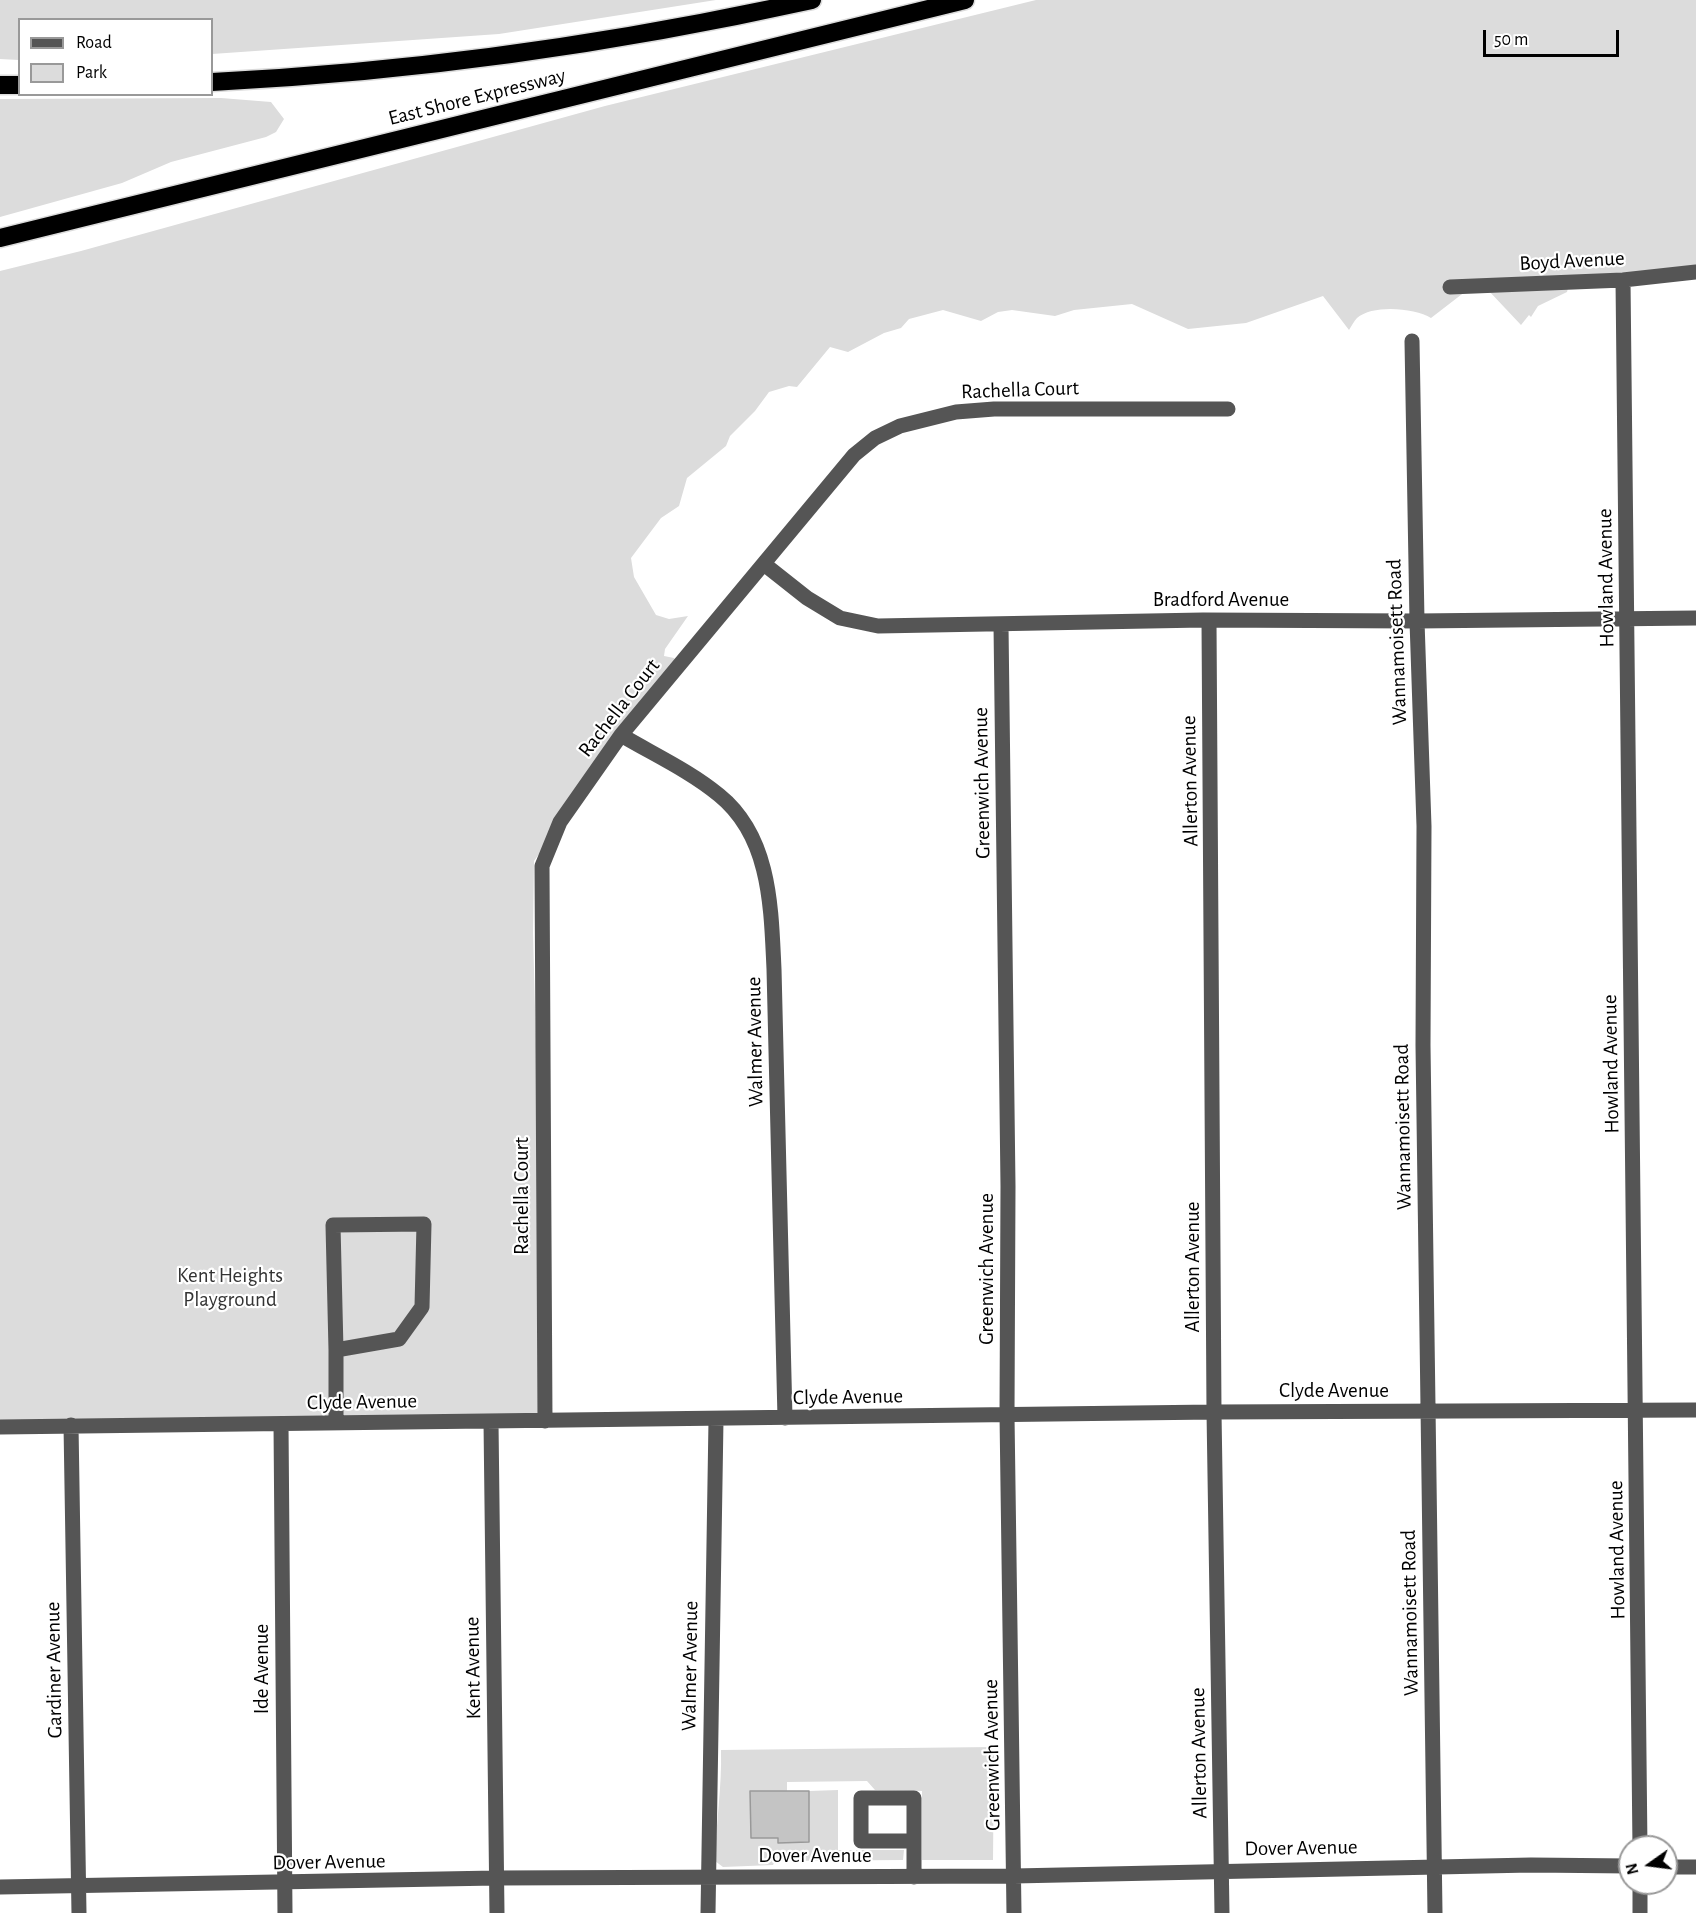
<!DOCTYPE html>
<style>
body{margin:0}
#map{position:relative;width:1696px;height:1913px;overflow:hidden;background:#fff;font-family:"Alegreya Sans",sans-serif}
canvas{display:block}
.legend{position:absolute;left:18px;top:18px;width:195px;height:78px;box-sizing:border-box;background:#fff;border:2px solid #999;margin:0;padding:8px 10px;list-style:none;font-size:18px;color:#000}
.legend li{display:flex;align-items:center;gap:12px;height:30px}
.legend b{width:30px;border:2px solid #999}
.north{position:absolute;left:1618px;top:1835px;width:60px;height:60px;box-sizing:border-box;background:#fff;border:2px solid #999;border-radius:50%;rotate:256deg;font-size:16px;font-weight:700;line-height:24px;text-align:center;color:#000}
.north::after{content:'';display:block;margin:auto;width:21px;height:27px;background:#000;clip-path:polygon(50% 0,100% 100%,50% 72%,0 100%)}
.scale{position:absolute;left:1483px;top:30px;width:136px;height:27px;box-sizing:border-box;border:3px solid #000;border-top:0;padding-left:8px;font-size:18px;line-height:21px;white-space:nowrap;color:#000;-webkit-text-stroke:4px #fff;paint-order:stroke}
</style>
<div id="map">
<canvas width="1696" height="1913"></canvas>
<ul class="legend">
<li><b style="height:8px;background:#555"></b>Road</li>
<li><b style="height:16px;background:#dcdcdc"></b>Park</li>
</ul>
<div class="north">N</div>
<div class="scale">50 m</div>
</div>
<script>
const g = document.querySelector('canvas').getContext('2d');
g.lineJoin = 'round';
function fillPath(path, color) { g.fillStyle = color; g.fill(path, 'evenodd'); }
function strokePath(path, color, width, dash) { g.strokeStyle = color; g.lineWidth = width; g.lineCap = dash ? 'butt' : 'round'; g.setLineDash(dash || []); g.stroke(path); }
function write(font, color, halo, rows, align = 'center') {
  g.font = font + ' "Alegreya Sans",sans-serif'; g.lineWidth = 4.5; g.setLineDash([]); g.textBaseline = 'middle'; g.strokeStyle = halo; g.fillStyle = color; for (const [text, x, y, turn = 0] of rows) {
    g.save(); g.translate(x, y); g.rotate((+turn || 0) * Math.PI / 180); g.textAlign = isNaN(turn) ? turn : align; if (halo) g.strokeText(text, 0, 0); g.fillText(text, 0, 0); g.restore();
  }
}
fillPath(new Path2D(`
 M 0,0 L 716,0 L 499,34 L 212,54 L 212,20 L 20,20 L 19,60 L 0,59 Z
 M 1036,0 L 1696,0 L 1696,273 L 1569,284 L 1567,292 L 1538,306 L 1531,317 L 1529,315 L 1521,325 L 1488,290 L 1466,291 L 1431,318 C 1415,308 1373,304 1357,318 C 1354,321 1351,327 1349,330 L 1323,296 L 1246,323 L 1188,329 L 1132,304 L 1074,310 L 1055,316 L 1012,310 L 998,312 L 981,321 L 943,310 L 909,319 L 901,328 L 884,333 L 848,352 L 830,347 L 797,387 L 789,386 L 769,392 L 755,411 L 730,436 L 726,446 L 687,478 L 679,506 L 661,518 L 631,558 L 634,577 L 656,615 L 669,619 L 688,616 L 665,649 L 664,656 L 674,658 L 677,663 L 534,861 L 533,933 L 546,1422 L 0,1427 L 0,271 L 81,251 L 605,106 Z
 M 221,98 L 271,102 L 284,119 L 276,132 L 266,137 L 171,162 L 122,183 L 0,217 L 0,99 Z
 M 994,1747 L 993,1860 L 922,1860 L 922,1791 L 875,1790 L 867,1781 L 787,1782 L 787,1791 L 750,1791 L 751,1838 L 809,1837 L 809,1791 L 838,1790 L 838,1850 L 904,1850 L 903,1860 L 775,1861 L 773,1865 L 723,1867 L 715,1861 C 716,1823 722,1787 721,1750 Z`), '#dcdcdc');
const building = new Path2D(`
 M 750,1791 L 809,1791 L 809,1842 L 778,1843 L 778,1838 L 751,1838 Z`);
fillPath(building, '#c4c4c4');
strokePath(building, '#999', 1.5);
const highway = new Path2D(`
 M 212,82 C 414,72 614,44 812,0
 M 0,85 L 20,85
 M 0,238 L 965,0`);
strokePath(highway, '#dbdbdb', 21);
strokePath(new Path2D(`
 M 1623,280 L 1640,1847
 M 1450,287 L 1623,280 L 1696,272
 M 1412,341 L 1417,621 L 1424,826 L 1423,1045 L 1435,1913
 M 764,564 L 807,598 L 840,618 L 878,626 L 1203,620 L 1417,621 L 1696,618
 M 1209,621 L 1214,1412 L 1222,1913
 M 1001,625 L 1008,1186 L 1007,1415 L 1014,1913
 M 621,735 C 653,754 690,771 719,795 C 771,837 771,908 774,969 L 785,1418
 M 336,1350 L 333,1225 L 424,1224 L 422,1307 L 399,1339 L 336,1350 L 336,1423
 M 545,1421 L 542,866 L 560,822 L 621,735 L 854,455 L 875,438 L 900,426 L 956,412 L 994,409 L 1228,409
 M 491,1422 L 497,1913
 M 281,1424 L 285,1913
 M 71,1425 L 79,1913
 M 0,1427 L 1214,1412 L 1696,1410
 M 913,1841 L 861,1841 L 861,1798 L 914,1798 L 914,1877
 M 1666,1867 L 1696,1867
 M 0,1887 L 496,1878 L 1014,1876 L 1531,1865 L 1630,1866
 M 708,1913 L 716,1420
 M 1640,1913 L 1640,1883`), '#555', 15);
strokePath(highway, '#000', 18);
write('21px', '#000', '#fff', [
 ["East Shore Expressway",477,97,-14],
 ["Boyd Avenue",1572,261,-3],
 ["Rachella Court",1020,390,-2],
 ["Howland Avenue",1606,578,-91],
 ["Bradford Avenue",1221,600],
 ["Wannamoisett Road",1397,642,-92],
 ["Rachella Court",619,708,-52],
 ["Allerton Avenue",1190,781,-91],
 ["Greenwich Avenue",982,783,-91],
 ["Walmer Avenue",755,1042,-91],
 ["Howland Avenue",1611,1064,-91],
 ["Wannamoisett Road",1403,1127,-91],
 ["Rachella Court",522,1196,-90],
 ["Allerton Avenue",1193,1267,-90],
 ["Greenwich Avenue",987,1269,-90],
 ["Clyde Avenue",1334,1391],
 ["Clyde Avenue",848,1397,-1],
 ["Clyde Avenue",362,1402,-1],
 ["Howland Avenue",1617,1550,-91],
 ["Wannamoisett Road",1410,1613,-91],
 ["Walmer Avenue",690,1666,-89],
 ["Kent Avenue",473,1668,-91],
 ["Ide Avenue",262,1669,-90],
 ["Gardiner Avenue",54,1670,-91],
 ["Allerton Avenue",1199,1753,-91],
 ["Greenwich Avenue",992,1755,-91],
 ["Dover Avenue",1301,1848,-1],
 ["Dover Avenue",815,1856],
 ["Dover Avenue",329,1862,-1]
]);
write('21px', '#333', '#fff', [
 ["Kent Heights",230,1276],
 ["Playground",230,1300]
]);
</script>
